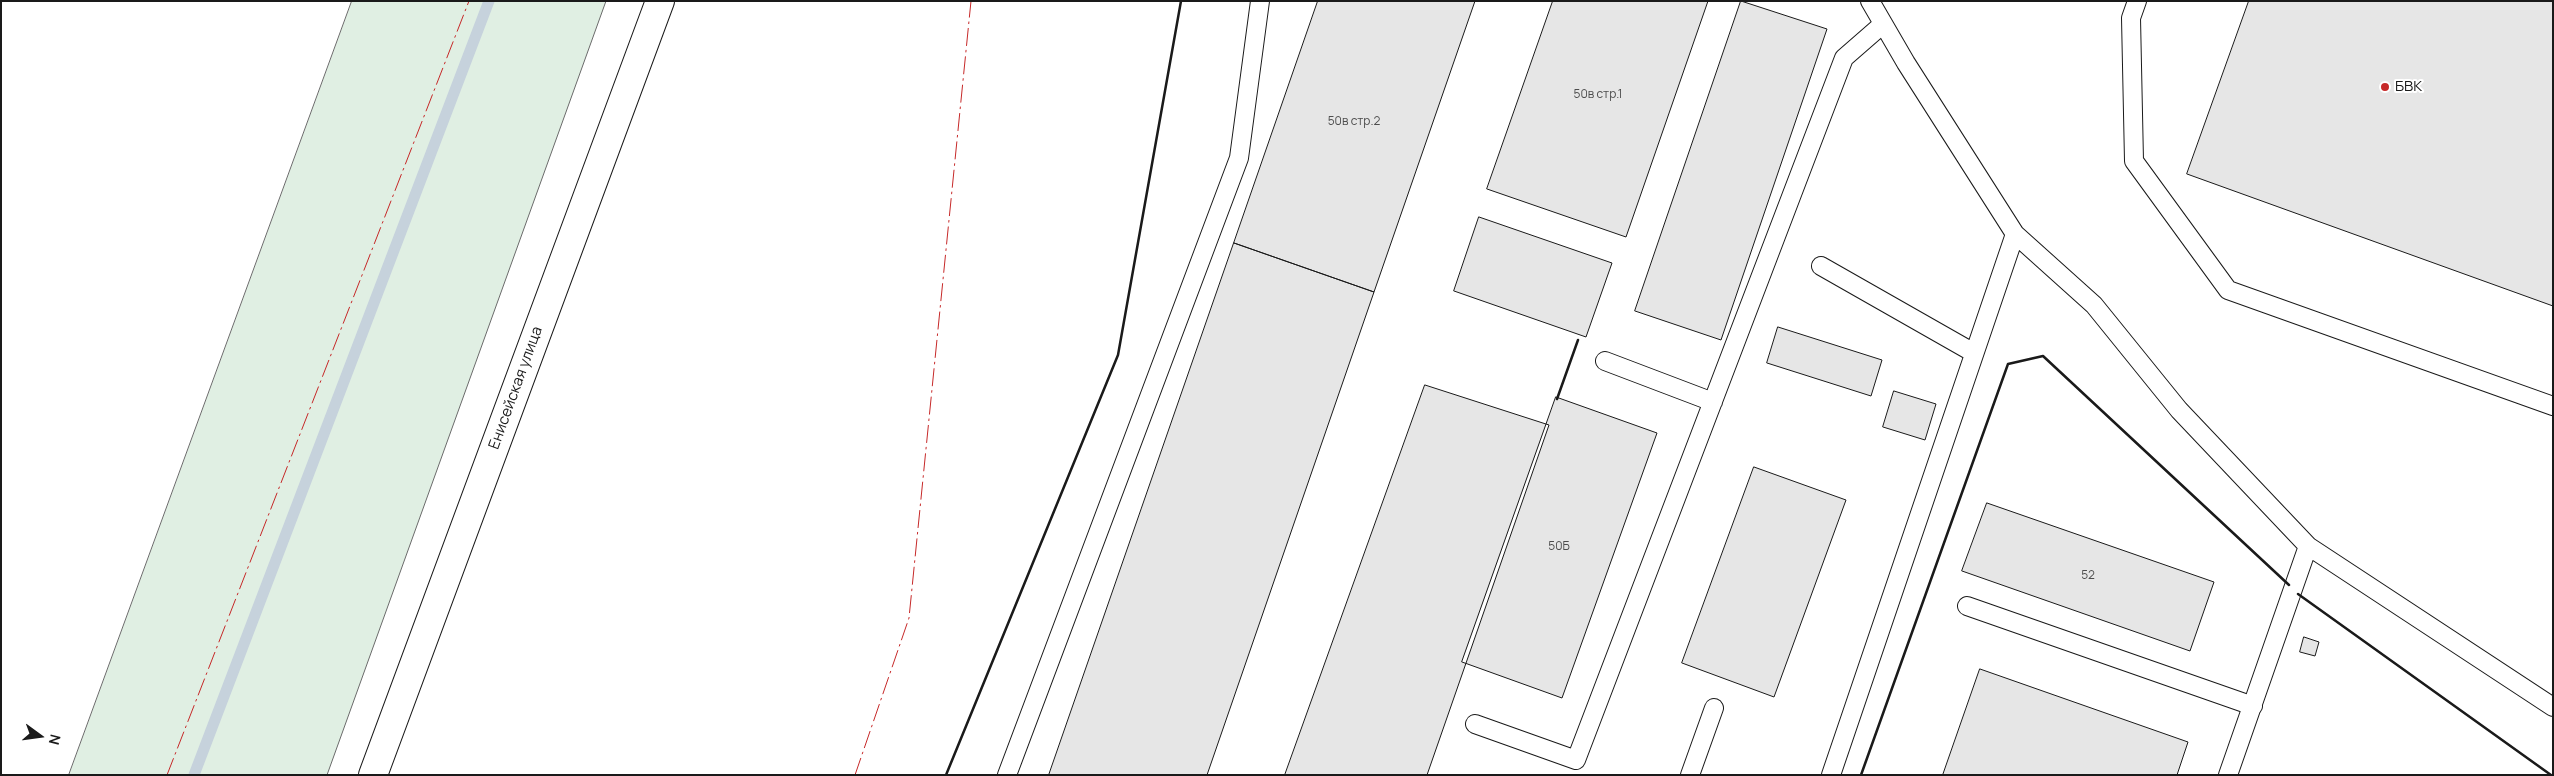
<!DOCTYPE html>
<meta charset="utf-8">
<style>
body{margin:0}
#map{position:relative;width:2554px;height:776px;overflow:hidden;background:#fff;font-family:Manrope,sans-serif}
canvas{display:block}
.frame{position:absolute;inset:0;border:2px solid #1a1a1a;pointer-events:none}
.north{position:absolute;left:15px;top:711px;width:50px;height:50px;-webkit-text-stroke:4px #fff;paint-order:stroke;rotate:104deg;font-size:14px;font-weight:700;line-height:20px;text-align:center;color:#1a1a1a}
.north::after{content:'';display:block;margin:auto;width:18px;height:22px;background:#1a1a1a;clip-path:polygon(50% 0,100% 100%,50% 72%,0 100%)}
</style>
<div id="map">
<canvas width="2554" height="776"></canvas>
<div class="frame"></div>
<div class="north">N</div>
</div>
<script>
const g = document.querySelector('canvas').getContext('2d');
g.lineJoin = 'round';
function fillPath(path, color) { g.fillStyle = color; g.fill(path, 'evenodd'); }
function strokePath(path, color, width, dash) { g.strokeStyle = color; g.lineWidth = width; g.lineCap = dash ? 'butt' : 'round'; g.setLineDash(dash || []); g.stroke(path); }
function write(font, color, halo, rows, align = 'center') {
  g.font = font + ' Manrope,sans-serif'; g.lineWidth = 4; g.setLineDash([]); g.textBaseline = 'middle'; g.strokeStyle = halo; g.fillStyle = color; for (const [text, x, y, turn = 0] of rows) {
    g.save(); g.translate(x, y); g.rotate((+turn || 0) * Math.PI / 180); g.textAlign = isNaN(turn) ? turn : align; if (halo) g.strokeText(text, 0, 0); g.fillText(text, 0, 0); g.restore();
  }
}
const green = new Path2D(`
 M 352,1 L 606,1 L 327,775 L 69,775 Z`);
fillPath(green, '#e0efe3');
strokePath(green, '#6a6a6a', 1);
strokePath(new Path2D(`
 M 194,775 L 489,1`), '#c6d2dc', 11);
const building = new Path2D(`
 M 1318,1 L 1475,1 L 1374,292 L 1234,243 Z
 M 1553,1 L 1708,1 L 1626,237 L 1487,189 Z
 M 1741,1 L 1827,29 L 1721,340 L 1635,311 Z
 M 2249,1 L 2553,1 L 2553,306 L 2187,174 Z
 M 1479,217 L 1612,263 L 1586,337 L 1454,291 Z
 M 1234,243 L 1374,292 L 1207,775 L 1049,775 Z
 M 1778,327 L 1882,360 L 1871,396 L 1767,363 Z
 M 1425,385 L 1549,425 L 1427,775 L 1285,775 Z
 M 1894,391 L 1936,404 L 1925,440 L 1883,427 Z
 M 1556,397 L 1657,433 L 1562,698 L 1462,662 Z
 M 1754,467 L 1846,500 L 1774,697 L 1682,663 Z
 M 1987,503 L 2214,582 L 2190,651 L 1962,571 Z
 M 2304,637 L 2319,642 L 2315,656 L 2300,652 Z
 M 1980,669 L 2188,742 L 2177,775 L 1943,775 Z`);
fillPath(building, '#e6e6e6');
strokePath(building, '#1a1a1a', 1);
const service = new Path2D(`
 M 1870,1 L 1906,63 L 2015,234 L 2094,305 L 2179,410 L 2308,546 L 2553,707
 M 2137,1 L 2131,18 L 2134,161 L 2228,290 L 2553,406
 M 1821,266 L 1974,353
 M 1605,361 L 1713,402
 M 1967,606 L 2253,706
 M 1475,724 L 1576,760 L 1844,58 L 1883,24
 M 1007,775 L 1239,158 L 1260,1
 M 1690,775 L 1714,708
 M 1831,775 L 2015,234
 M 2228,775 L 2308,546`);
const tertiary = new Path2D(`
 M 373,775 L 660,1`);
strokePath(service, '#1a1a1a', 20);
strokePath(tertiary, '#1a1a1a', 30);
strokePath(service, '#fff', 18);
strokePath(tertiary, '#fff', 28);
strokePath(new Path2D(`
 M 1557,399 L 1578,340
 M 2298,594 L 2551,775
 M 946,775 L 1118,355 L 1181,1
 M 1861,775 L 2008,364 L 2043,356 L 2289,585`), '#1a1a1a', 2.5);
strokePath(new Path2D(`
 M 167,775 L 469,1
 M 855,775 L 909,618 L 971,1`), '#c62828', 1, [18, 4, 2.5, 4]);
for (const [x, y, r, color] of [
 [2385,87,5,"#c62828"]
]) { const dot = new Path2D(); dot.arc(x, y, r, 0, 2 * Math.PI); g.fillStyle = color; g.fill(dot); strokePath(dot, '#fff', 2); }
write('12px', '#4d4d4d', null, [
 ["50в стр.1",1598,95],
 ["50в стр.2",1354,122],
 ["50Б",1559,547],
 ["52",2088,576]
]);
write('15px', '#1a1a1a', '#fff', [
 ["БВК",2395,87]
], 'left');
write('15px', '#1a1a1a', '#fff', [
 ["Енисейская улица",516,388,-70]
]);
</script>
